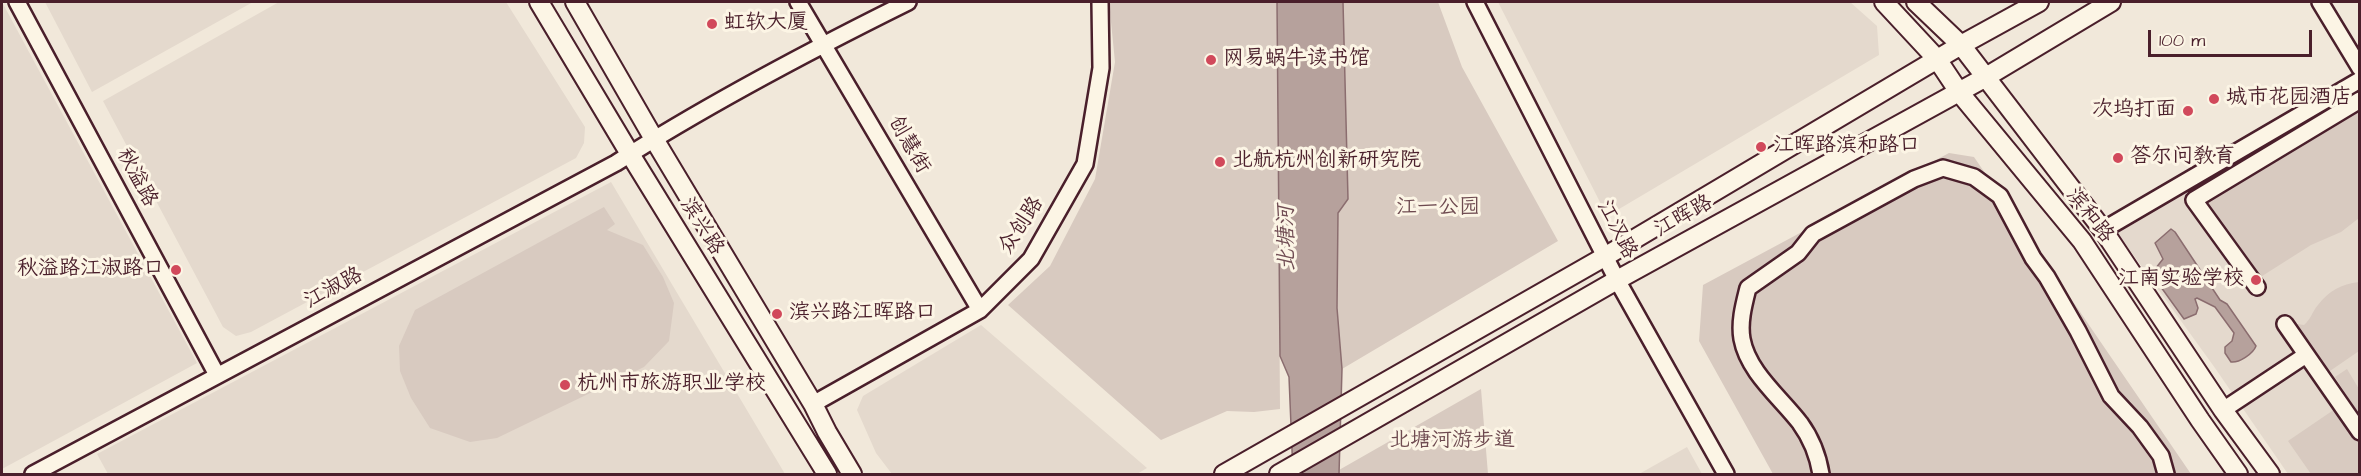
<!DOCTYPE html>
<meta charset="utf-8">
<style>
body{margin:0}
#map{position:relative;width:2361px;height:476px;overflow:hidden;background:#f1e8da;font-family:"Architects Daughter",sans-serif}
canvas{display:block}
.frame{position:absolute;inset:0;border:3px solid #4a1f2b;pointer-events:none}
.scale{position:absolute;left:2148px;top:30px;width:164px;height:27px;box-sizing:border-box;border:3px solid #4a1f2b;border-top:0;padding-left:8px;font-size:18px;line-height:21px;white-space:nowrap;color:#4a1f2b;-webkit-text-stroke:4px #fcf5e5;paint-order:stroke}
</style>
<div id="map">
<canvas width="2361" height="476"></canvas>
<div class="frame"></div>
<div class="scale">100 m</div>
</div>
<script>
const g = document.querySelector('canvas').getContext('2d');
g.lineJoin = 'round';
function fillPath(path, color) { g.fillStyle = color; g.fill(path, 'evenodd'); }
function strokePath(path, color, width, dash) { g.strokeStyle = color; g.lineWidth = width; g.lineCap = dash ? 'butt' : 'round'; g.setLineDash(dash || []); g.stroke(path); }
function write(font, color, halo, rows, align = 'center') {
  g.font = font + ' "Architects Daughter","LXGW WenKai TC",sans-serif'; g.lineWidth = 6; g.setLineDash([]); g.textBaseline = 'middle'; g.strokeStyle = halo; g.fillStyle = color; for (const [text, x, y, turn = 0] of rows) {
    g.save(); g.translate(x, y); g.rotate((+turn || 0) * Math.PI / 180); g.textAlign = isNaN(turn) ? turn : align; if (halo) g.strokeText(text, 0, 0); g.fillText(text, 0, 0); g.restore();
  }
}
fillPath(new Path2D(`
 M 2,2 L 197,363 L 2,469 Z
 M 45,2 L 253,2 L 92,92 Z
 M 279,2 L 506,2 L 585,127 L 584,143 L 576,158 L 251,332 L 236,336 L 223,327 L 103,101 Z
 M 1498,2 L 1850,2 L 1877,26 L 1879,55 L 1614,212 L 1602,206 Z
 M 2359,80 L 2359,474 L 2288,474 L 2215,368 L 2111,224 Z
 M 611,182 L 785,474 L 108,474 L 97,454 Z
 M 981,325 L 1147,468 L 1137,474 L 892,474 L 876,453 L 857,410 L 863,396 Z
 M 1687,447 L 1702,474 L 1639,474 Z`), '#e4d9cd');
fillPath(new Path2D(`
 M 1109,2 L 1277,2 L 1280,409 L 1254,412 L 1227,411 L 1161,440 L 1008,305 L 1050,266 L 1095,179 L 1115,62 Z
 M 1343,2 L 1438,2 L 1462,67 L 1558,241 L 1342,369 L 1337,308 L 1338,213 L 1348,199 Z
 M 2359,108 L 2359,218 L 2341,232 L 2311,245 L 2259,278 L 2203,201 Z
 M 1949,153 L 1974,157 L 2191,474 L 1773,474 L 1699,341 L 1703,285 Z
 M 604,207 L 615,224 L 607,230 L 643,245 L 663,277 L 674,303 L 669,341 L 644,367 L 497,438 L 470,442 L 430,428 L 411,398 L 400,371 L 399,346 L 415,310 Z
 M 2359,282 L 2359,351 L 2327,373 L 2290,323 L 2304,325 C 2311,319 2312,312 2318,305 C 2329,291 2341,284 2359,282 Z
 M 2347,369 L 2359,389 L 2359,415 L 2335,377 Z
 M 1481,389 L 1488,474 L 1339,474 L 1339,470 Z
 M 2335,409 L 2359,444 L 2359,474 L 2311,474 L 2288,441 Z`), '#d8cac0');
const water = new Path2D(`
 M 1277,2 L 1343,2 L 1348,199 L 1338,213 L 1337,308 L 1342,369 L 1339,474 L 1293,474 L 1289,377 L 1280,356 Z
 M 2171,229 L 2175,232 L 2220,300 L 2227,304 L 2256,346 C 2253,354 2239,363 2231,362 L 2225,353 L 2225,347 L 2232,341 L 2234,333 L 2215,307 L 2197,298 L 2195,299 L 2198,308 L 2196,314 L 2184,319 L 2153,276 L 2152,273 L 2163,259 L 2155,243 Z`);
fillPath(water, '#b6a19c');
strokePath(water, '#8b6d6f', 1.5);
const minor = new Path2D(`
 M 17,2 L 217,375
 M 798,2 L 980,310
 M 1475,2 L 1617,280 L 1726,474
 M 2320,2 L 2360,68
 M 2103,230 L 2360,80
 M 2257,287 L 2194,200 L 2360,100
 M 2285,324 L 2360,432
 M 813,404 L 980,310 L 1031,259 L 1085,164 L 1101,68 L 1100,2
 M 2223,410 L 2306,355
 M 33,474 L 616,163 C 710,103 809,51 908,2
 M 1821,474 C 1818,456 1811,438 1800,423 C 1780,397 1748,372 1742,339 C 1739,322 1744,304 1748,288 L 1798,253 L 1813,234 L 1914,179 L 1943,168 L 1974,177 L 2000,196 L 2033,258 L 2047,277 L 2078,331 L 2111,396 L 2140,427 L 2161,456 L 2166,474`);
const major = new Path2D(`
 M 539,2 L 630,154 L 827,474
 M 575,2 L 654,139 L 813,404 L 827,432 L 852,474
 M 1884,2 L 1937,59 L 1959,92 L 2082,241 L 2200,420 L 2238,474
 M 1916,2 L 1961,45 L 2103,230 L 2223,410 L 2270,474
 M 1224,474 L 1606,256 L 1961,45 L 2039,2
 M 1279,474 L 1617,280 L 1986,77 L 2111,2`);
strokePath(minor, '#4a1f2b', 20);
strokePath(major, '#4a1f2b', 22);
strokePath(minor, '#fcf5e5', 15);
strokePath(major, '#fcf5e5', 18);
for (const [x, y, r, color] of [
 [712,24,6,"#d1495b"],
 [1211,60,6,"#d1495b"],
 [2214,99,6,"#d1495b"],
 [2188,111,6,"#d1495b"],
 [1761,147,6,"#d1495b"],
 [2118,158,6,"#d1495b"],
 [1220,162,6,"#d1495b"],
 [176,270,6,"#d1495b"],
 [2256,280,6,"#d1495b"],
 [777,314,6,"#d1495b"],
 [565,385,6,"#d1495b"]
]) { const dot = new Path2D(); dot.arc(x, y, r, 0, 2 * Math.PI); g.fillStyle = color; g.fill(dot); strokePath(dot, '#fcf5e5', 2); }
write('21px', '#4a1f2b', '#fcf5e5', [
 ["虹软大厦",724,24],
 ["网易蜗牛读书馆",1223,60],
 ["城市花园酒店",2226,99],
 ["次坞打面",2176,111,"right"],
 ["江晖路滨和路口",1773,147],
 ["答尔问教育",2130,158],
 ["北航杭州创新研究院",1232,162],
 ["秋溢路江淑路口",164,270,"right"],
 ["江南实验学校",2244,280,"right"],
 ["滨兴路江晖路口",789,314],
 ["杭州市旅游职业学校",577,385]
], 'left');
write('21px', '#4a1f2b', '#fcf5e5', [
 ["创慧街",908,145,60],
 ["秋溢路",136,178,62],
 ["滨和路",2089,216,52],
 ["江晖路",1684,217,-29],
 ["众创路",1022,226,-57],
 ["滨兴路",701,227,58],
 ["江汉路",1616,230,63],
 ["江淑路",334,289,-28]
]);
write('21px', '#6e4a50', '#fcf5e5', [
 ["江一公园",1438,209],
 ["北塘河游步道",1452,442]
]);
write('italic 22px', '#704c53', '#fcf5e5', [
 ["北塘河",1288,238,-91]
]);
</script>
